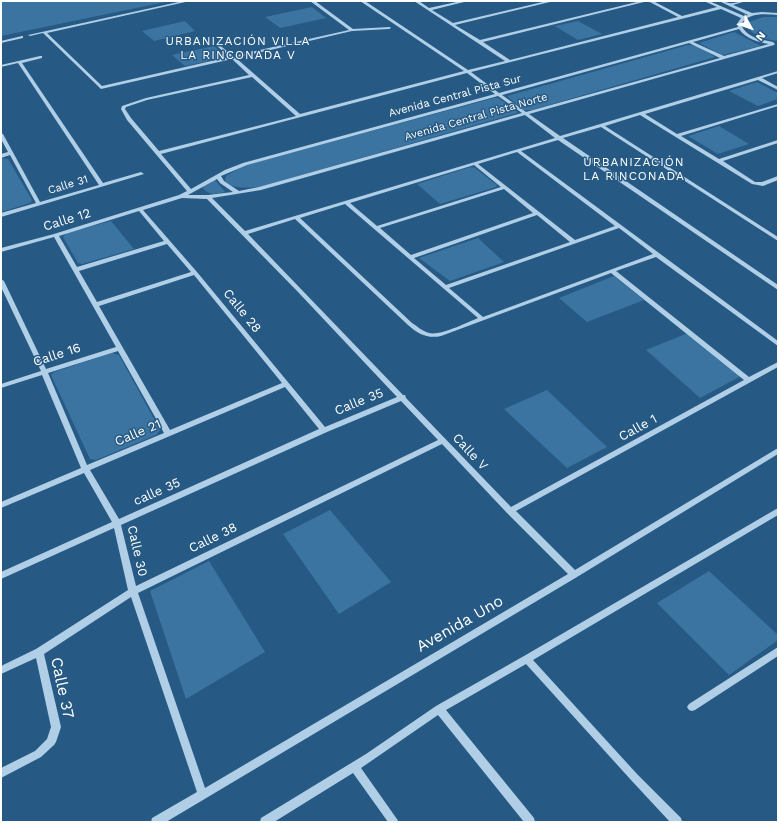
<!DOCTYPE html>
<meta charset="utf-8">
<style>
body{margin:0}
#map{position:relative;width:779px;height:823px;overflow:hidden;background:#265a84;font-family:"Work Sans",sans-serif}
canvas{display:block}
.frame{position:absolute;inset:0;border:2px solid #fff;pointer-events:none}
.north{position:absolute;left:731px;top:8px;width:40px;height:40px;-webkit-text-stroke:3px #265a84;paint-order:stroke;rotate:130deg;font-size:11px;font-weight:700;line-height:16px;text-align:center;color:#fff}
.north::after{content:'';display:block;margin:auto;width:14px;height:18px;background:#fff;clip-path:polygon(50% 0,100% 100%,50% 72%,0 100%)}
</style>
<div id="map">
<canvas width="779" height="823"></canvas>
<div class="frame"></div>
<div class="north">N</div>
</div>
<script>
const g = document.querySelector('canvas').getContext('2d');
g.lineJoin = 'round';
function fillPath(path, color) { g.fillStyle = color; g.fill(path, 'evenodd'); }
function write(font, color, halo, rows, align = 'center') {
  g.font = font + ' "Work Sans",sans-serif'; g.lineWidth = 3; g.setLineDash([]); g.textBaseline = 'middle'; g.strokeStyle = halo; g.fillStyle = color; for (const [text, x, y, turn = 0] of rows) {
    g.save(); g.translate(x, y); g.rotate((+turn || 0) * Math.PI / 180); g.textAlign = isNaN(turn) ? turn : align; if (halo) g.strokeText(text, 0, 0); g.fillText(text, 0, 0); g.restore();
  }
}
fillPath(new Path2D(`
 M 1,1 L 170,1 L 1,36 Z
 M 312,7 L 326,18 L 280,28 L 265,17 Z
 M 763,17 L 778,17 L 778,41 C 767,40 752,36 747,26 L 749,22 Z
 M 185,21 L 195,31 L 154,41 L 142,31 Z
 M 578,21 L 602,34 L 578,40 L 555,26 Z
 M 734,32 L 761,46 L 722,55 L 699,43 Z
 M 688,45 L 697,46 L 715,57 L 532,110 L 523,110 L 507,96 Z
 M 214,46 L 227,57 L 185,66 L 172,55 Z
 M 757,82 L 778,93 L 778,99 L 758,106 L 729,91 Z
 M 494,98 L 498,98 L 516,110 L 517,113 L 260,187 C 248,187 233,190 225,181 L 226,176 L 245,165 Z
 M 719,126 L 749,144 L 718,154 L 688,136 Z
 M 1,158 L 8,159 L 32,200 L 30,203 L 1,212 Z
 M 470,167 L 475,168 L 497,185 L 496,187 L 440,204 L 417,184 Z
 M 212,180 L 215,180 L 225,192 C 217,194 206,196 202,186 Z
 M 111,221 L 134,249 L 82,264 L 78,263 L 63,237 L 67,233 Z
 M 478,238 L 504,262 L 450,281 L 419,258 Z
 M 614,276 L 644,300 L 587,322 L 559,298 Z
 M 688,333 L 741,376 L 700,398 L 646,350 Z
 M 112,353 L 119,355 L 160,430 L 156,435 L 96,460 L 90,459 L 51,375 L 54,372 Z
 M 547,390 L 607,447 L 567,468 L 504,409 Z
 M 330,510 L 391,582 L 339,614 L 283,534 Z
 M 209,561 L 265,652 L 186,699 L 150,591 Z
 M 709,571 L 778,635 L 778,640 L 729,675 L 657,603 Z`), '#3b74a1');
fillPath(new Path2D(`
 M 183,1 L 190,1 L 47,33 L 102,86 L 229,57 L 216,45 L 216,43 L 217,43 L 233,56 L 349,30 L 310,1 L 315,1 L 353,29 L 390,27 L 391,28 L 389,29 L 352,31 L 236,58 L 300,114 L 464,71 L 360,1 L 365,1 L 468,70 L 505,61 L 414,1 L 419,1 L 429,8 L 461,1 L 468,1 L 432,10 L 453,23 L 547,1 L 554,1 L 455,25 L 480,40 L 641,1 L 648,1 L 483,42 L 510,60 L 678,17 L 648,1 L 653,1 L 682,16 L 717,7 L 704,1 L 709,1 L 744,16 L 748,15 L 719,1 C 723,1 725,2 729,3 C 734,4 741,1 746,1 L 733,5 L 752,13 L 762,12 L 778,13 L 778,15 C 765,14 749,12 741,24 C 746,38 761,39 773,42 L 775,44 L 774,45 L 529,114 L 560,136 L 778,71 L 778,73 L 762,78 L 778,87 L 778,90 L 758,80 L 645,114 L 677,134 L 778,104 L 778,106 L 681,136 L 719,159 L 778,140 L 778,143 L 723,161 L 755,182 L 762,182 L 778,176 L 778,180 L 763,186 L 752,184 L 640,115 L 605,126 L 778,237 L 778,241 L 601,127 L 563,138 L 778,285 L 778,290 L 558,140 L 521,151 L 778,341 L 778,346 L 656,257 L 616,271 L 749,377 L 778,362 L 778,367 L 516,511 L 575,570 L 778,448 L 778,454 L 577,577 L 166,822 L 151,822 L 152,818 L 197,792 L 131,597 L 44,654 L 61,727 L 56,742 L 54,745 L 41,757 L 1,778 L 1,768 L 35,751 L 47,739 L 51,727 L 36,658 L 1,674 L 1,666 L 36,649 L 128,590 L 114,528 L 1,579 L 1,572 L 112,522 L 84,473 L 1,508 L 1,502 L 81,468 L 42,375 L 1,388 L 1,384 L 41,371 L 1,287 L 1,279 L 4,281 L 46,369 L 116,347 L 54,237 L 1,252 L 1,248 L 54,234 L 179,195 L 187,191 L 127,120 L 121,109 L 122,106 L 146,98 L 249,75 L 232,59 L 101,89 L 43,33 L 30,36 L 28,35 ZM 721,9 L 741,18 L 737,24 L 738,27 L 499,93 L 471,72 ZM 739,29 C 746,39 758,42 769,44 L 724,56 L 693,42 ZM 689,43 L 720,58 L 526,112 L 502,95 ZM 467,73 L 495,94 L 243,163 L 225,170 L 191,189 L 161,154 ZM 252,77 L 296,116 L 159,151 L 131,118 L 125,109 L 126,107 L 147,100 ZM 498,96 L 522,113 L 259,187 L 239,191 L 224,181 L 221,176 L 247,165 ZM 525,115 L 555,138 L 245,231 L 212,198 L 261,190 ZM 517,152 L 615,226 L 575,240 L 478,164 ZM 474,165 L 501,187 L 377,226 L 350,203 ZM 217,179 L 220,183 L 233,192 L 208,195 L 188,195 ZM 504,189 L 533,213 L 411,255 L 380,228 ZM 182,198 L 207,199 L 298,292 L 397,397 L 325,427 L 197,272 L 143,210 ZM 345,204 L 478,318 C 466,323 440,336 429,333 C 422,331 417,326 412,323 L 300,218 ZM 139,211 L 164,241 L 77,267 L 59,236 ZM 537,215 L 570,242 L 446,285 L 414,258 ZM 295,219 L 408,325 C 418,334 428,339 441,336 L 611,273 L 744,380 L 511,507 L 406,398 L 405,395 L 403,395 L 248,234 ZM 619,228 L 653,254 L 483,317 L 449,288 ZM 167,244 L 191,272 L 97,302 L 79,271 ZM 194,275 L 282,383 L 170,430 L 99,306 ZM 118,351 L 164,433 L 87,465 L 48,373 ZM 285,387 L 319,429 L 119,519 L 90,470 ZM 401,401 L 438,440 L 136,586 L 121,525 L 327,432 ZM 442,444 L 507,513 L 568,574 L 205,788 L 138,593 Z
 M 22,36 L 23,36 L 23,38 L 1,43 L 1,41 Z
 M 40,56 L 42,56 L 42,58 L 22,63 L 103,183 L 141,172 L 144,174 L 1,217 L 1,213 L 36,203 L 10,155 L 1,158 L 1,154 L 8,152 L 1,139 L 1,133 L 3,134 L 40,202 L 99,185 L 18,63 L 1,67 L 1,65 Z
 M 778,508 L 778,515 L 533,660 L 637,774 L 681,818 L 682,822 L 670,822 L 631,780 L 526,664 L 446,710 L 534,818 L 535,822 L 524,822 L 438,715 L 361,768 L 399,822 L 388,822 L 353,773 L 274,822 L 260,822 L 261,818 L 366,754 L 436,706 L 524,656 Z
 M 778,647 L 778,656 L 695,710 L 692,711 L 689,710 L 687,707 L 689,704 Z`), '#b0cfe7');
write('11px', '#fff', '#265a84', [
 ["Avenida Central Pista Sur",455,96,-15],
 ["Avenida Central Pista Norte",476,117,-16],
 ["Calle 31",68,185,-17]
]);
g.letterSpacing = '1px';
write('12px', '#fff', '#265a84', [
 ["URBANIZACIÓN VILLA",238,41],
 ["LA RINCONADA V",238,55],
 ["URBANIZACIÓN",634,162],
 ["LA RINCONADA",634,176]
]);
g.letterSpacing = '0px';
write('13px', '#fff', '#265a84', [
 ["Calle 12",67,220,-17],
 ["Calle 28",242,311,51],
 ["Calle 16",57,355,-18],
 ["Calle 35",359,402,-22],
 ["Calle 1",638,428,-29],
 ["Calle 21",138,433,-23],
 ["Calle V",470,452,47],
 ["calle 35",157,492,-24],
 ["Calle 38",213,538,-26],
 ["Calle 30",137,551,77]
]);
write('16px', '#fff', '#265a84', [
 ["Avenida Uno",460,624,-30],
 ["Calle 37",62,688,78]
]);
</script>
